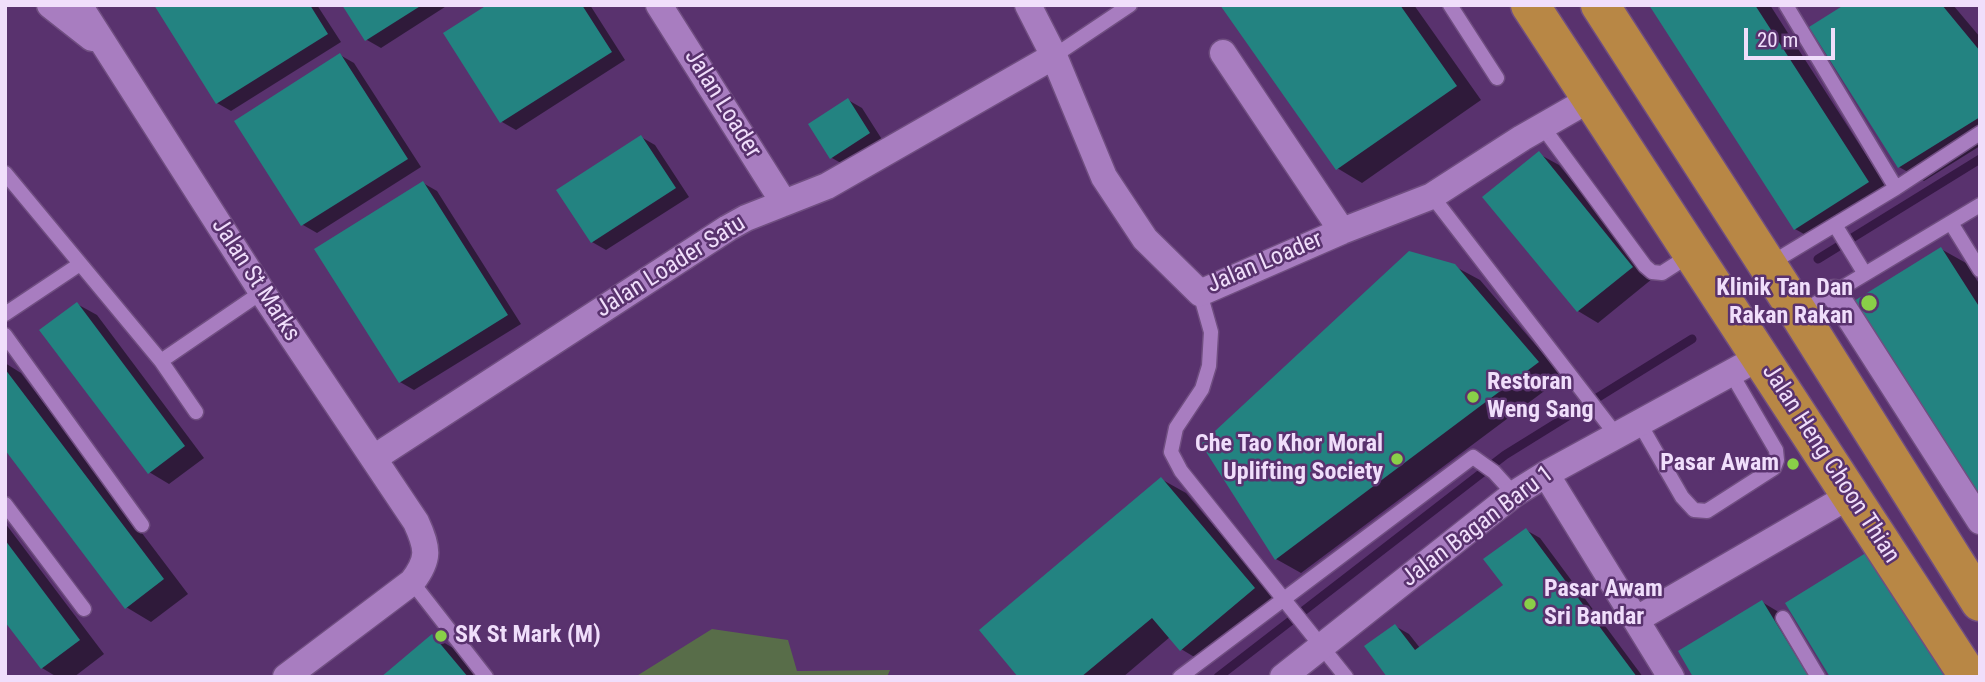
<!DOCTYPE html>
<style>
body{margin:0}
#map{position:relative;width:1985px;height:682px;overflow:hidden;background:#59326e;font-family:"Roboto Condensed",sans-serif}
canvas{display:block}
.frame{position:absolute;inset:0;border:7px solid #f0defb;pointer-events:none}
.scale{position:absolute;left:1744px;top:28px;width:91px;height:32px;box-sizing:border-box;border:4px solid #f0defb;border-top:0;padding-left:9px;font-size:21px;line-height:24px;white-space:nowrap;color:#f0defb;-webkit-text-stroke:5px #59326e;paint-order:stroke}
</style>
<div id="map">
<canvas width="1985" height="682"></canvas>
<div class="frame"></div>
<div class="scale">20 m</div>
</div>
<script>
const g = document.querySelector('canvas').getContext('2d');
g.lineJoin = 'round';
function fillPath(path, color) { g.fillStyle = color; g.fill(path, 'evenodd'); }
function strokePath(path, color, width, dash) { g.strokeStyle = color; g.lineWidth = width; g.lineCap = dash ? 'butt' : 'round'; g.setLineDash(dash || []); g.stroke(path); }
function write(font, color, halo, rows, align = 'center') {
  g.font = font + ' "Roboto Condensed",sans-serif'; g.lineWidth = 5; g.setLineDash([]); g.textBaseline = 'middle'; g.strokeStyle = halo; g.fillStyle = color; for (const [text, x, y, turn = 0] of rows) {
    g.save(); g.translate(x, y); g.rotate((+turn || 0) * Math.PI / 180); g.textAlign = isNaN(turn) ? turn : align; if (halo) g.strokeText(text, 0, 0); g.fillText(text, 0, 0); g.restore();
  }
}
fillPath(new Path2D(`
 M 712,629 L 788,640 L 797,671 L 890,670 L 887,677 L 635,677 Z`), '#586d49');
fillPath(new Path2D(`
 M 156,5 L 317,5 L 341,42 L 231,111 L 217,103 Z
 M 344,5 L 448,5 L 381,48 L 367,40 Z
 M 490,5 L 590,5 L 625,60 L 516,130 L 502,122 Z
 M 1223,5 L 1414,5 L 1481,100 L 1362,183 L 1337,168 Z
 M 1651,5 L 1770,5 L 1893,197 L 1820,243 L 1795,229 Z
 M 1848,5 L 1953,5 L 1980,37 L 1980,146 L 1924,181 L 1899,167 Z
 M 340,55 L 354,63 L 421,167 L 317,233 L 303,225 L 236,121 Z
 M 848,100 L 862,108 L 883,141 L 846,166 L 832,158 Z
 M 641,137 L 655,145 L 689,197 L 606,250 L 592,242 Z
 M 1539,154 L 1559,165 L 1652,279 L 1598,323 L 1578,311 Z
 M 423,183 L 437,191 L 521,324 L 414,390 L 400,382 L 317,250 Z
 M 1941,249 L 1966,263 L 1980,285 L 1980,497 Z
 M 1454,266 L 1480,280 L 1563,377 L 1301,573 L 1276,559 Z
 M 77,304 L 97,315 L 204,458 L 169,484 L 149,472 Z
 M 5,363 L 21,373 L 188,594 L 151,622 L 126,607 L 5,447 Z
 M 1161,479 L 1186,493 L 1279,603 L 1206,664 L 1181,649 L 1170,637 L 1123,677 L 1020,677 Z
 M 5,523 L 104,654 L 74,677 L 57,677 L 42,668 L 5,619 Z
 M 1526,530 L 1540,538 L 1643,677 L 1390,677 L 1395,626 L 1409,634 L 1420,648 L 1505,585 Z
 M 1762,602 L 1777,611 L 1817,677 L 1695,677 Z
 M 433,636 L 453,648 L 477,677 L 383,677 Z`), '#0007');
strokePath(new Path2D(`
 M 1818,259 L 1980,159
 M 1218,677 L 1505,455 L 1692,339`), '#361945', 9);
fillPath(new Path2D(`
 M 154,5 L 310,5 L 328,34 L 216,104 Z
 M 342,5 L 422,5 L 365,41 Z
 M 487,5 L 582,5 L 612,52 L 500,123 L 443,33 Z
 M 1220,5 L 1400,5 L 1457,86 L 1336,170 Z
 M 1649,5 L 1755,5 L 1869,182 L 1794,230 Z
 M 1844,5 L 1942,5 L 1980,51 L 1980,117 L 1898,168 L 1809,27 Z
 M 340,53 L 408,159 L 301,226 L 234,121 Z
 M 848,98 L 870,133 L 830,159 L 808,124 Z
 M 641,135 L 676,188 L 591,243 L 556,190 Z
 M 1539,151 L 1633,267 L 1577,312 L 1482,197 Z
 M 423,181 L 508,315 L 399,383 L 314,249 Z
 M 1941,247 L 1980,308 L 1980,501 L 1854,301 Z
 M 1409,251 L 1455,264 L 1539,362 L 1275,560 L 1201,444 Z
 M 77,302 L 185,446 L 148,474 L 39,330 Z
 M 5,369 L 164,579 L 125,609 L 5,450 Z
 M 1161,477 L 1255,588 L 1180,651 L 1152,618 L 1081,677 L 1018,677 L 979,630 Z
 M 1526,528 L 1637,677 L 1387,677 L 1364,646 L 1395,624 L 1415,650 L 1503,585 L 1483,559 Z
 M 5,540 L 80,640 L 41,669 L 5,622 Z
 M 1869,551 L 1946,677 L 1830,677 L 1785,603 Z
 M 1762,600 L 1809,677 L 1693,677 L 1678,651 Z
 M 432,634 L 468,677 L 381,677 Z`), '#238381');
const lane = new Path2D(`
 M 1450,5 L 1497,78
 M 1786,5 L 1896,188
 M 1054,56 L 1130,5
 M 1542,126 L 1645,266 L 1652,272 L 1662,273 L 1690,255
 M 5,173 L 161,361 L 196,412
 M 1432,196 L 1617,436
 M 1951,223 L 1980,270
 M 1835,225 L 1865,274
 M 1768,265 L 1896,188 L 1980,133
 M 1200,293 L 1211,332 L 1209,366 L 1202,389 L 1176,428 L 1171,452 L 1181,471 L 1346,677
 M 1800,313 L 1980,205
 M 5,314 L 80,264
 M 5,335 L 142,525
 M 161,361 L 262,292
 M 1640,424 L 1682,497 L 1694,510 L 1707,511 L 1774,468 L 1777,460 L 1776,450 L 1731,373
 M 5,504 L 84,609
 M 412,582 L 486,677
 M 1783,618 L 1818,677
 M 1180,677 L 1473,457 L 1494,472 L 1514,494`);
const street = new Path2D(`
 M 50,5 L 92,38
 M 79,5 L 262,292 L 416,522 C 428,548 430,559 412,582 L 286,677
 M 659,5 L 784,203
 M 1028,5 L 1054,56 L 1104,177 L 1145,239 L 1200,293 L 1342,231 L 1432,196 L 1522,138 L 1592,98
 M 1223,53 L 1342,231
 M 1834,293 L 1980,521
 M 374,458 L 728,228 L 746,218 L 827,186 L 1054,56
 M 1546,474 L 1671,677
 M 1637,619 L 1851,495
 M 1283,677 L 1514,494 L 1546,474 L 1760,357`);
const highway = new Path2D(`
 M 1530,5 L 1969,677
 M 1600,5 L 1799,314 L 1980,602`);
strokePath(lane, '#704e81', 17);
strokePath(street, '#704e81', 29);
strokePath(highway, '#704e81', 41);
strokePath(lane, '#a87dc0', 14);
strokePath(street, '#a87dc0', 26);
strokePath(highway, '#b88745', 38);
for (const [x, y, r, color] of [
 [1869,303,9,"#89cf48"],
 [1473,397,7,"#89cf48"],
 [1397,459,7,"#89cf48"],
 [1793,464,7,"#89cf48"],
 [1530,604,7,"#89cf48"],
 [441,636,7,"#89cf48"]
]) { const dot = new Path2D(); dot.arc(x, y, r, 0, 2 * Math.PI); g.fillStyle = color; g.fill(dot); strokePath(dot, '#59326e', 2.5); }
write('24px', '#f0defb', '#59326e', [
 ["Jalan Loader",722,104,58],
 ["Jalan Loader",1265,263,-23],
 ["Jalan Loader Satu",671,267,-32],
 ["Jalan St Marks",255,280,57],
 ["Jalan Heng Choon Thian",1830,464,57],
 ["Jalan Bagan Baru 1",1478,527,-37]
]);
write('bold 24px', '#f0defb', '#59326e', [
 ["Klinik Tan Dan",1853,289],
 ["Rakan Rakan",1853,317],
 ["Restoran",1487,383,"left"],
 ["Weng Sang",1487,411,"left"],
 ["Che Tao Khor Moral",1383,445],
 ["Uplifting Society",1383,473],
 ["Pasar Awam",1779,464],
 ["Pasar Awam",1544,590,"left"],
 ["Sri Bandar",1544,618,"left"],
 ["SK St Mark (M)",455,636,"left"]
], 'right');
</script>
